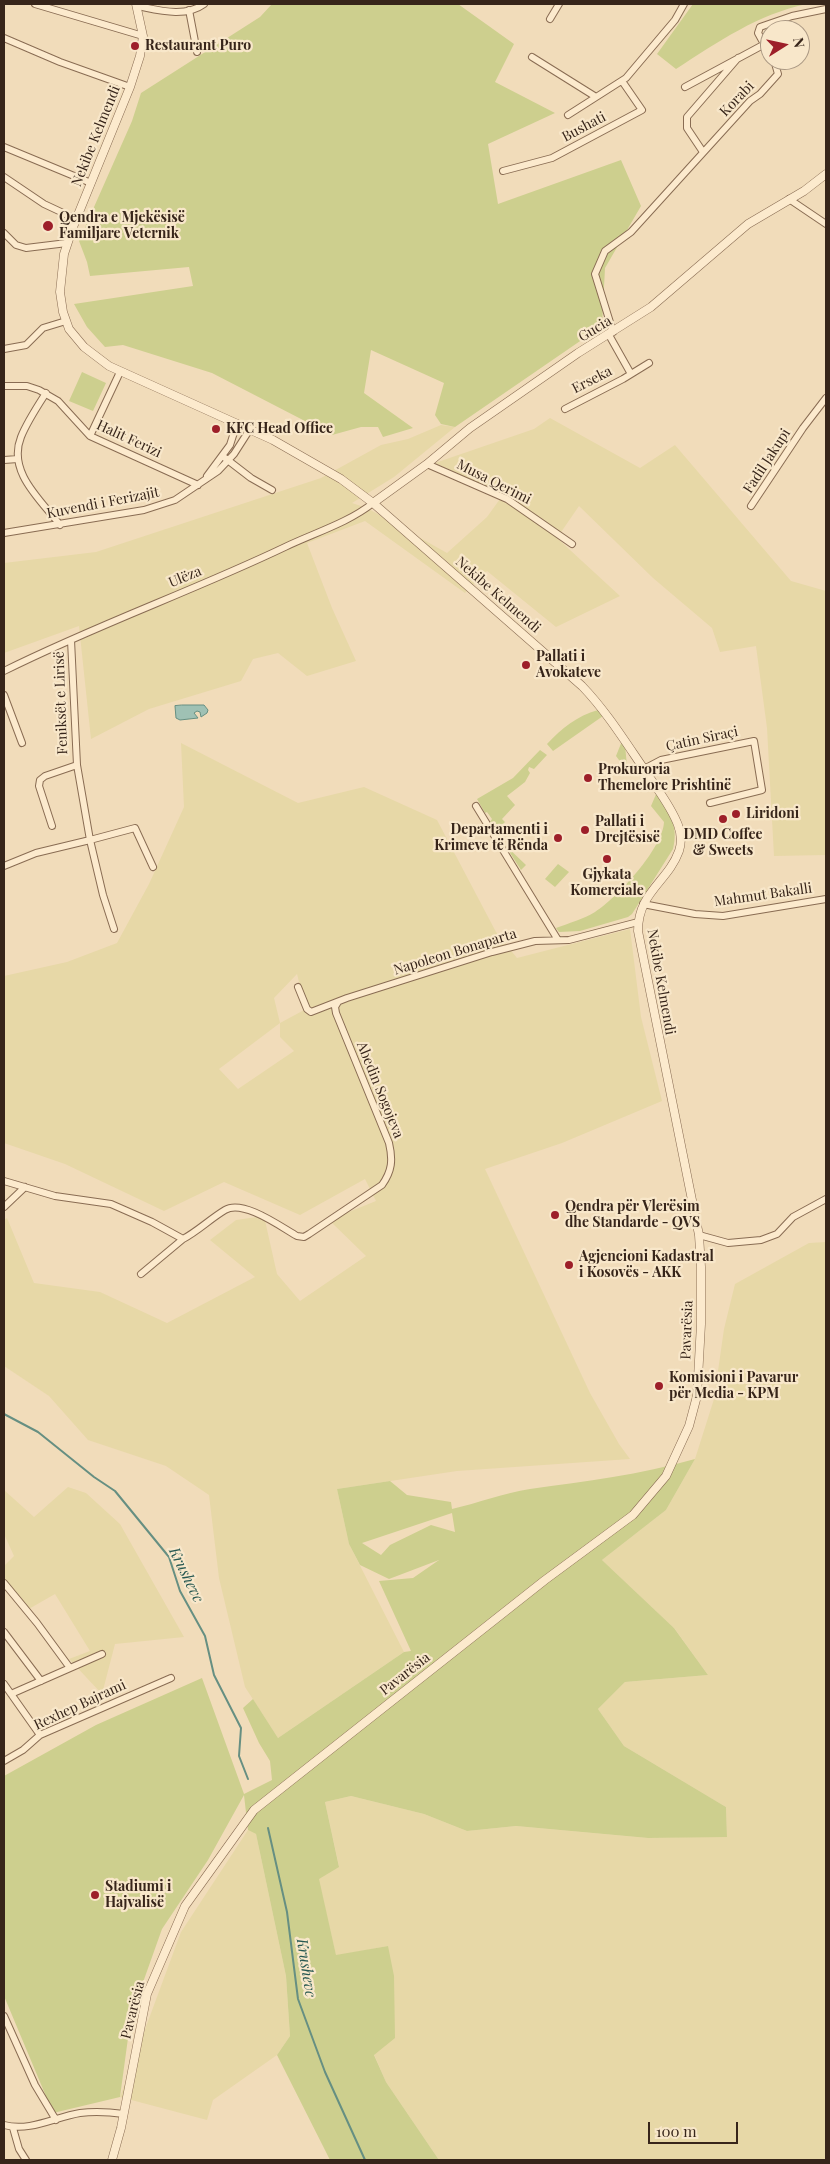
<!DOCTYPE html>
<meta charset="utf-8">
<style>
body{margin:0}
#map{position:relative;width:830px;height:2164px;overflow:hidden;background:#f1dcba;font-family:"Playfair Display",serif}
canvas{display:block}
.frame{position:absolute;inset:0;border:5px solid #37251a;pointer-events:none}
.north{position:absolute;left:760px;top:20px;width:50px;height:50px;box-sizing:border-box;background:#f8e7ca;border:1px solid #ab9984;border-radius:50%;rotate:80deg;font-size:14px;font-weight:700;line-height:20px;text-align:center;color:#37251a}
.north::after{content:'';display:block;margin:auto;width:18px;height:22px;background:#9d1f29;clip-path:polygon(50% 0,100% 100%,50% 72%,0 100%)}
.scale{position:absolute;left:648px;top:2122px;width:90px;height:22px;box-sizing:border-box;border:2px solid #37251a;border-top:0;padding-left:6px;font-size:15px;line-height:18px;white-space:nowrap;color:#37251a;-webkit-text-stroke:4px #f8e7ca;paint-order:stroke}
</style>
<div id="map">
<canvas width="830" height="2164"></canvas>
<div class="frame"></div>
<div class="north">N</div>
<div class="scale">100 m</div>
</div>
<script>
const g = document.querySelector('canvas').getContext('2d');
g.lineJoin = 'round';
function fillPath(path, color) { g.fillStyle = color; g.fill(path, 'evenodd'); }
function strokePath(path, color, width, dash) { g.strokeStyle = color; g.lineWidth = width; g.lineCap = dash ? 'butt' : 'round'; g.setLineDash(dash || []); g.stroke(path); }
function write(font, color, halo, rows, align = 'center') {
  g.font = font + ' "Playfair Display",serif'; g.lineWidth = 4.5; g.setLineDash([]); g.textBaseline = 'middle'; g.strokeStyle = halo; g.fillStyle = color; for (const [text, x, y, turn = 0] of rows) {
    g.save(); g.translate(x, y); g.rotate((+turn || 0) * Math.PI / 180); g.textAlign = isNaN(turn) ? turn : align; if (halo) g.strokeText(text, 0, 0); g.fillText(text, 0, 0); g.restore();
  }
}
fillPath(new Path2D(`
 M 550,418 L 640,468 L 675,445 L 791,581 L 826,591 L 826,855 L 774,856 L 767,728 L 756,646 L 720,652 L 712,628 L 653,578 L 579,506 L 557,538 L 620,596 L 556,627 L 487,571 L 465,593 L 365,521 L 307,543 L 332,608 L 356,661 L 307,676 L 278,653 L 253,659 L 241,681 L 149,709 L 91,739 L 79,626 L 4,653 L 4,563 L 96,552 L 321,478 L 381,445 L 408,439 L 441,425 L 455,427 L 394,477 L 352,503 L 367,508 L 447,553 L 487,517 L 500,499 L 501,493 L 435,463 L 534,429 Z
 M 181,743 L 298,803 L 364,787 L 437,820 L 496,932 L 517,958 L 630,929 L 641,1017 L 662,1101 L 562,1143 L 485,1169 L 590,1393 L 619,1444 L 630,1459 L 457,1471 L 337,1489 L 349,1544 L 404,1652 L 278,1738 L 245,1687 L 219,1578 L 209,1495 L 166,1466 L 88,1440 L 49,1396 L 4,1366 L 4,1220 L 7,1218 L 34,1283 L 100,1292 L 167,1323 L 255,1277 L 210,1240 L 236,1220 L 264,1216 L 277,1274 L 300,1301 L 366,1256 L 329,1220 L 376,1201 L 365,1179 L 300,1215 L 224,1182 L 164,1211 L 65,1164 L 4,1143 L 4,976 L 67,962 L 117,943 L 149,884 L 184,807 ZM 297,974 L 306,1009 L 280,1023 L 274,998 ZM 280,1023 L 280,1037 L 294,1051 L 238,1089 L 219,1069 Z
 M 826,1242 L 826,2160 L 439,2160 L 386,2082 L 374,2054 L 388,1946 L 336,1956 L 318,1878 L 339,1866 L 325,1802 L 351,1796 L 424,1814 L 467,1831 L 516,1826 L 648,1838 L 727,1836 L 726,1807 L 624,1746 L 598,1709 L 625,1682 L 708,1675 L 675,1629 L 602,1560 L 666,1510 L 695,1459 L 714,1399 L 724,1329 L 735,1284 L 809,1243 Z
 M 68,1487 L 86,1493 L 120,1524 L 184,1637 L 115,1644 L 102,1694 L 69,1659 L 90,1651 L 55,1594 L 27,1610 L 4,1581 L 4,1566 L 14,1556 L 4,1534 L 4,1490 L 34,1517 Z
 M 248,1830 L 256,1834 L 286,1976 L 290,2036 L 277,2055 L 213,2100 L 207,2120 L 120,2097 L 181,1932 Z`), '#e7d8a7');
fillPath(new Path2D(`
 M 272,4 L 458,4 L 514,44 L 495,82 L 555,113 L 488,144 L 498,204 L 621,160 L 641,206 L 605,268 L 602,326 L 455,427 L 441,424 L 435,415 L 444,383 L 371,350 L 364,393 L 413,428 L 383,437 L 378,427 L 361,427 L 332,435 L 212,373 L 123,345 L 105,347 L 87,327 L 74,304 L 193,286 L 189,267 L 90,276 L 87,262 L 79,241 L 132,121 L 141,93 L 260,17 Z
 M 693,4 L 807,4 C 758,14 718,42 676,69 L 657,54 Z
 M 82,372 L 106,383 L 93,411 L 69,401 Z
 M 598,710 L 603,716 L 553,751 L 547,744 C 562,728 577,716 598,710 Z
 M 622,741 L 625,745 L 627,766 L 625,768 L 616,756 Z
 M 540,750 L 547,755 L 534,769 L 529,767 L 528,770 L 530,773 L 525,782 L 507,796 L 515,805 L 502,819 L 505,822 L 496,832 L 490,822 L 492,819 L 487,812 L 485,813 L 477,799 L 513,778 Z
 M 657,792 C 669,811 679,826 673,849 L 632,914 L 628,917 L 580,931 L 559,932 L 556,928 C 569,923 584,919 595,912 C 617,898 663,848 664,822 L 651,806 Z
 M 505,845 L 526,865 L 521,870 Z
 M 558,864 L 569,872 L 555,887 L 545,879 Z
 M 695,1459 L 666,1510 L 602,1560 L 674,1628 L 708,1675 L 625,1682 L 598,1709 L 624,1746 L 726,1807 L 727,1837 L 648,1838 L 516,1826 L 467,1831 L 424,1814 L 351,1796 L 325,1802 L 339,1867 L 319,1879 L 336,1955 L 388,1946 L 394,1976 L 395,2038 L 374,2055 L 386,2082 L 439,2160 L 330,2160 L 277,2055 L 290,2036 L 286,1976 L 256,1834 L 248,1830 L 244,1795 L 208,1860 L 162,1929 L 131,2016 L 120,2097 L 53,2113 L 4,1996 L 4,1776 L 96,1725 L 202,1678 L 244,1794 L 272,1780 L 270,1761 L 259,1743 L 243,1708 L 253,1699 L 278,1738 L 404,1652 L 411,1651 L 379,1581 L 413,1578 L 439,1560 L 389,1579 L 360,1565 L 349,1544 L 337,1489 L 390,1481 L 407,1495 L 451,1502 L 452,1509 C 478,1503 504,1493 530,1489 C 587,1481 639,1475 695,1459 ZM 452,1513 L 455,1532 L 431,1525 L 390,1545 L 381,1555 L 362,1543 Z`), '#cdcf8e');
const water = new Path2D(`
 M 182,705 L 204,705 L 208,710 L 207,713 L 201,717 L 200,712 L 197,711 L 194,713 L 198,718 L 180,720 L 176,718 L 175,706 Z`);
fillPath(water, '#9fc1b4');
strokePath(water, '#668f82', 1);
strokePath(new Path2D(`
 M 4,1414 L 38,1432 L 94,1477 L 115,1491 L 169,1557 L 180,1591 L 205,1636 L 214,1675 L 241,1728 L 239,1756 L 248,1779
 M 268,1828 L 287,1912 L 298,1999 L 325,2072 L 365,2160`), '#668f82', 2);
const minor = new Path2D(`
 M 35,4 L 143,36
 M 137,6 C 158,10 185,18 204,4
 M 189,10 L 197,52
 M 550,19 L 559,4
 M 4,38 L 60,62 L 130,87
 M 770,55 L 758,33 L 760,27 L 792,16 L 826,9
 M 532,57 L 596,97
 M 685,87 L 763,45
 M 568,115 L 626,78 L 675,20 L 684,4
 M 4,147 L 91,183
 M 703,152 L 687,128 L 687,117 L 738,58
 M 503,171 L 552,158 L 642,110 L 622,81
 M 4,177 L 44,204 L 76,219
 M 789,199 L 826,224
 M 4,233 L 16,245 L 26,248 L 67,243
 M 613,332 L 595,274 L 605,251 L 631,232 L 750,101 L 760,94 L 778,74 L 774,60
 M 609,335 L 631,374
 M 4,349 L 26,345 L 43,328 L 66,321
 M 4,386 L 27,386 L 39,390 L 58,401 L 90,436 L 198,485
 M 46,393 C 37,407 27,422 21,437 C 7,472 41,500 60,525
 M 565,409 L 623,379 L 649,363
 M 90,436 L 120,372
 M 225,458 L 251,478 L 272,490
 M 4,460 L 18,459
 M 427,464 L 507,499 L 572,544
 M 207,476 L 230,445 L 237,423
 M 751,506 L 803,428 L 826,398
 M 4,533 L 144,510 L 175,500 L 218,471 L 234,454 L 250,429
 M 4,671 C 96,625 193,591 285,547 C 314,533 348,523 373,503
 M 4,695 L 22,743
 M 644,769 L 661,760 L 754,741 L 762,790 L 710,803
 M 476,806 L 558,940
 M 52,826 L 39,786 L 40,780 L 45,776 L 77,765
 M 4,866 L 36,853 L 90,840 L 77,765 L 71,640
 M 643,904 L 695,914 L 723,916 L 826,899
 M 114,929 L 103,895 L 90,840 L 135,828 L 153,867
 M 298,987 L 307,1009 L 311,1012 L 347,998 L 492,952 L 535,941 L 569,940 L 638,922
 M 4,1181 L 55,1196 L 111,1204 L 152,1222 L 183,1239 C 198,1231 210,1219 225,1210 C 243,1199 281,1227 297,1236 L 304,1237 L 309,1234 L 382,1185 C 392,1171 393,1160 389,1143 L 336,1013 L 335,1007 L 338,1002
 M 4,1207 L 25,1187
 M 699,1235 L 728,1243 L 761,1240 L 777,1234 L 793,1217 L 826,1199
 M 141,1274 L 183,1239
 M 4,1583 L 37,1623 L 70,1668
 M 4,1632 L 41,1681
 M 4,1684 L 40,1735
 M 11,1694 L 102,1654
 M 4,1761 L 23,1750 L 40,1735 L 171,1678
 M 4,2016 L 35,2085 L 56,2120
 M 4,2125 C 30,2132 55,2117 80,2113 C 94,2111 110,2112 124,2114
 M 13,2128 L 19,2149 L 26,2160`);
const tertiary = new Path2D(`
 M 373,503 L 427,464 L 470,428 L 578,353 L 651,307 L 748,224 L 804,191 L 826,174
 M 112,2160 L 121,2128 L 147,1994 L 185,1906 L 254,1810 L 545,1580 L 633,1515 L 666,1476 L 689,1426 L 697,1396 L 701,1324 L 701,1267 L 699,1235 L 638,931 C 638,892 668,882 679,851 C 682,842 681,833 678,825 C 671,806 657,789 646,772 C 626,743 607,712 582,686 L 373,503 L 341,479 L 273,440 L 109,366 L 84,347 L 69,329 L 63,312 L 60,292 L 64,254 L 73,227 L 130,87 L 140,56 L 143,36 L 136,4`);
strokePath(minor, '#896c53', 8);
strokePath(tertiary, '#896c53', 9);
strokePath(minor, '#fceacd', 6);
strokePath(tertiary, '#fceacd', 8);
for (const [x, y, r, color] of [
 [135,46,5,"#9d1f29"],
 [48,226,6,"#9d1f29"],
 [216,429,5,"#9d1f29"],
 [526,665,5,"#9d1f29"],
 [588,778,5,"#9d1f29"],
 [736,814,5,"#9d1f29"],
 [723,819,5,"#9d1f29"],
 [585,830,5,"#9d1f29"],
 [558,838,5,"#9d1f29"],
 [607,859,5,"#9d1f29"],
 [555,1215,5,"#9d1f29"],
 [569,1265,5,"#9d1f29"],
 [659,1386,5,"#9d1f29"],
 [95,1895,5,"#9d1f29"]
]) { const dot = new Path2D(); dot.arc(x, y, r, 0, 2 * Math.PI); g.fillStyle = color; g.fill(dot); strokePath(dot, '#f8e7ca', 2); }
write('bold 14px', '#37251a', '#f8e7ca', [
 ["Restaurant Puro",145,46],
 ["Qendra e Mjekësisë",59,218],
 ["Familjare Veternik",59,234],
 ["KFC Head Office",226,429],
 ["Pallati i",536,657],
 ["Avokateve",536,673],
 ["Prokuroria",598,770],
 ["Themelore Prishtinë",598,786],
 ["Liridoni",746,814],
 ["Pallati i",595,822],
 ["Drejtësisë",595,838],
 ["Departamenti i",548,830,"right"],
 ["Krimeve të Rënda",548,846,"right"],
 ["DMD Coffee",723,835,"center"],
 ["& Sweets",723,851,"center"],
 ["Gjykata",607,875,"center"],
 ["Komerciale",607,891,"center"],
 ["Qendra për Vlerësim",565,1207],
 ["dhe Standarde - QVS",565,1223],
 ["Agjencioni Kadastral",579,1257],
 ["i Kosovës - AKK",579,1273],
 ["Komisioni i Pavarur",669,1378],
 ["për Media - KPM",669,1394],
 ["Stadiumi i",105,1887],
 ["Hajvalisë",105,1903]
], 'left');
write('14px', '#37251a', '#f8e7ca', [
 ["Korabi",737,99,-46],
 ["Bushati",584,127,-28],
 ["Nekibe Kelmendi",96,136,-68],
 ["Gucia",595,329,-31],
 ["Erseka",592,380,-27],
 ["Halit Ferizi",129,439,25],
 ["Fadil Jakupi",767,461,-57],
 ["Musa Qerimi",494,482,27],
 ["Kuvendi i Ferizajit",103,503,-11],
 ["Ulëza",185,577,-22],
 ["Nekibe Kelmendi",498,595,41],
 ["Feniksët e Lirisë",61,703,-92],
 ["Çatin Siraçi",702,739,-12],
 ["Mahmut Bakalli",763,895,-8],
 ["Napoleon Bonaparta",455,952,-17],
 ["Nekibe Kelmendi",661,982,80],
 ["Abedin Sogojeva",380,1090,68],
 ["Pavarësia",687,1330,-88],
 ["Pavarësia",405,1674,-38],
 ["Rexhep Bajrami",80,1705,-25],
 ["Pavarësia",133,2010,-76]
]);
write('italic 15px', '#275851', '#f8e7ca', [
 ["Krushevc",186,1575,64],
 ["Krushevc",306,1968,81]
]);
</script>
